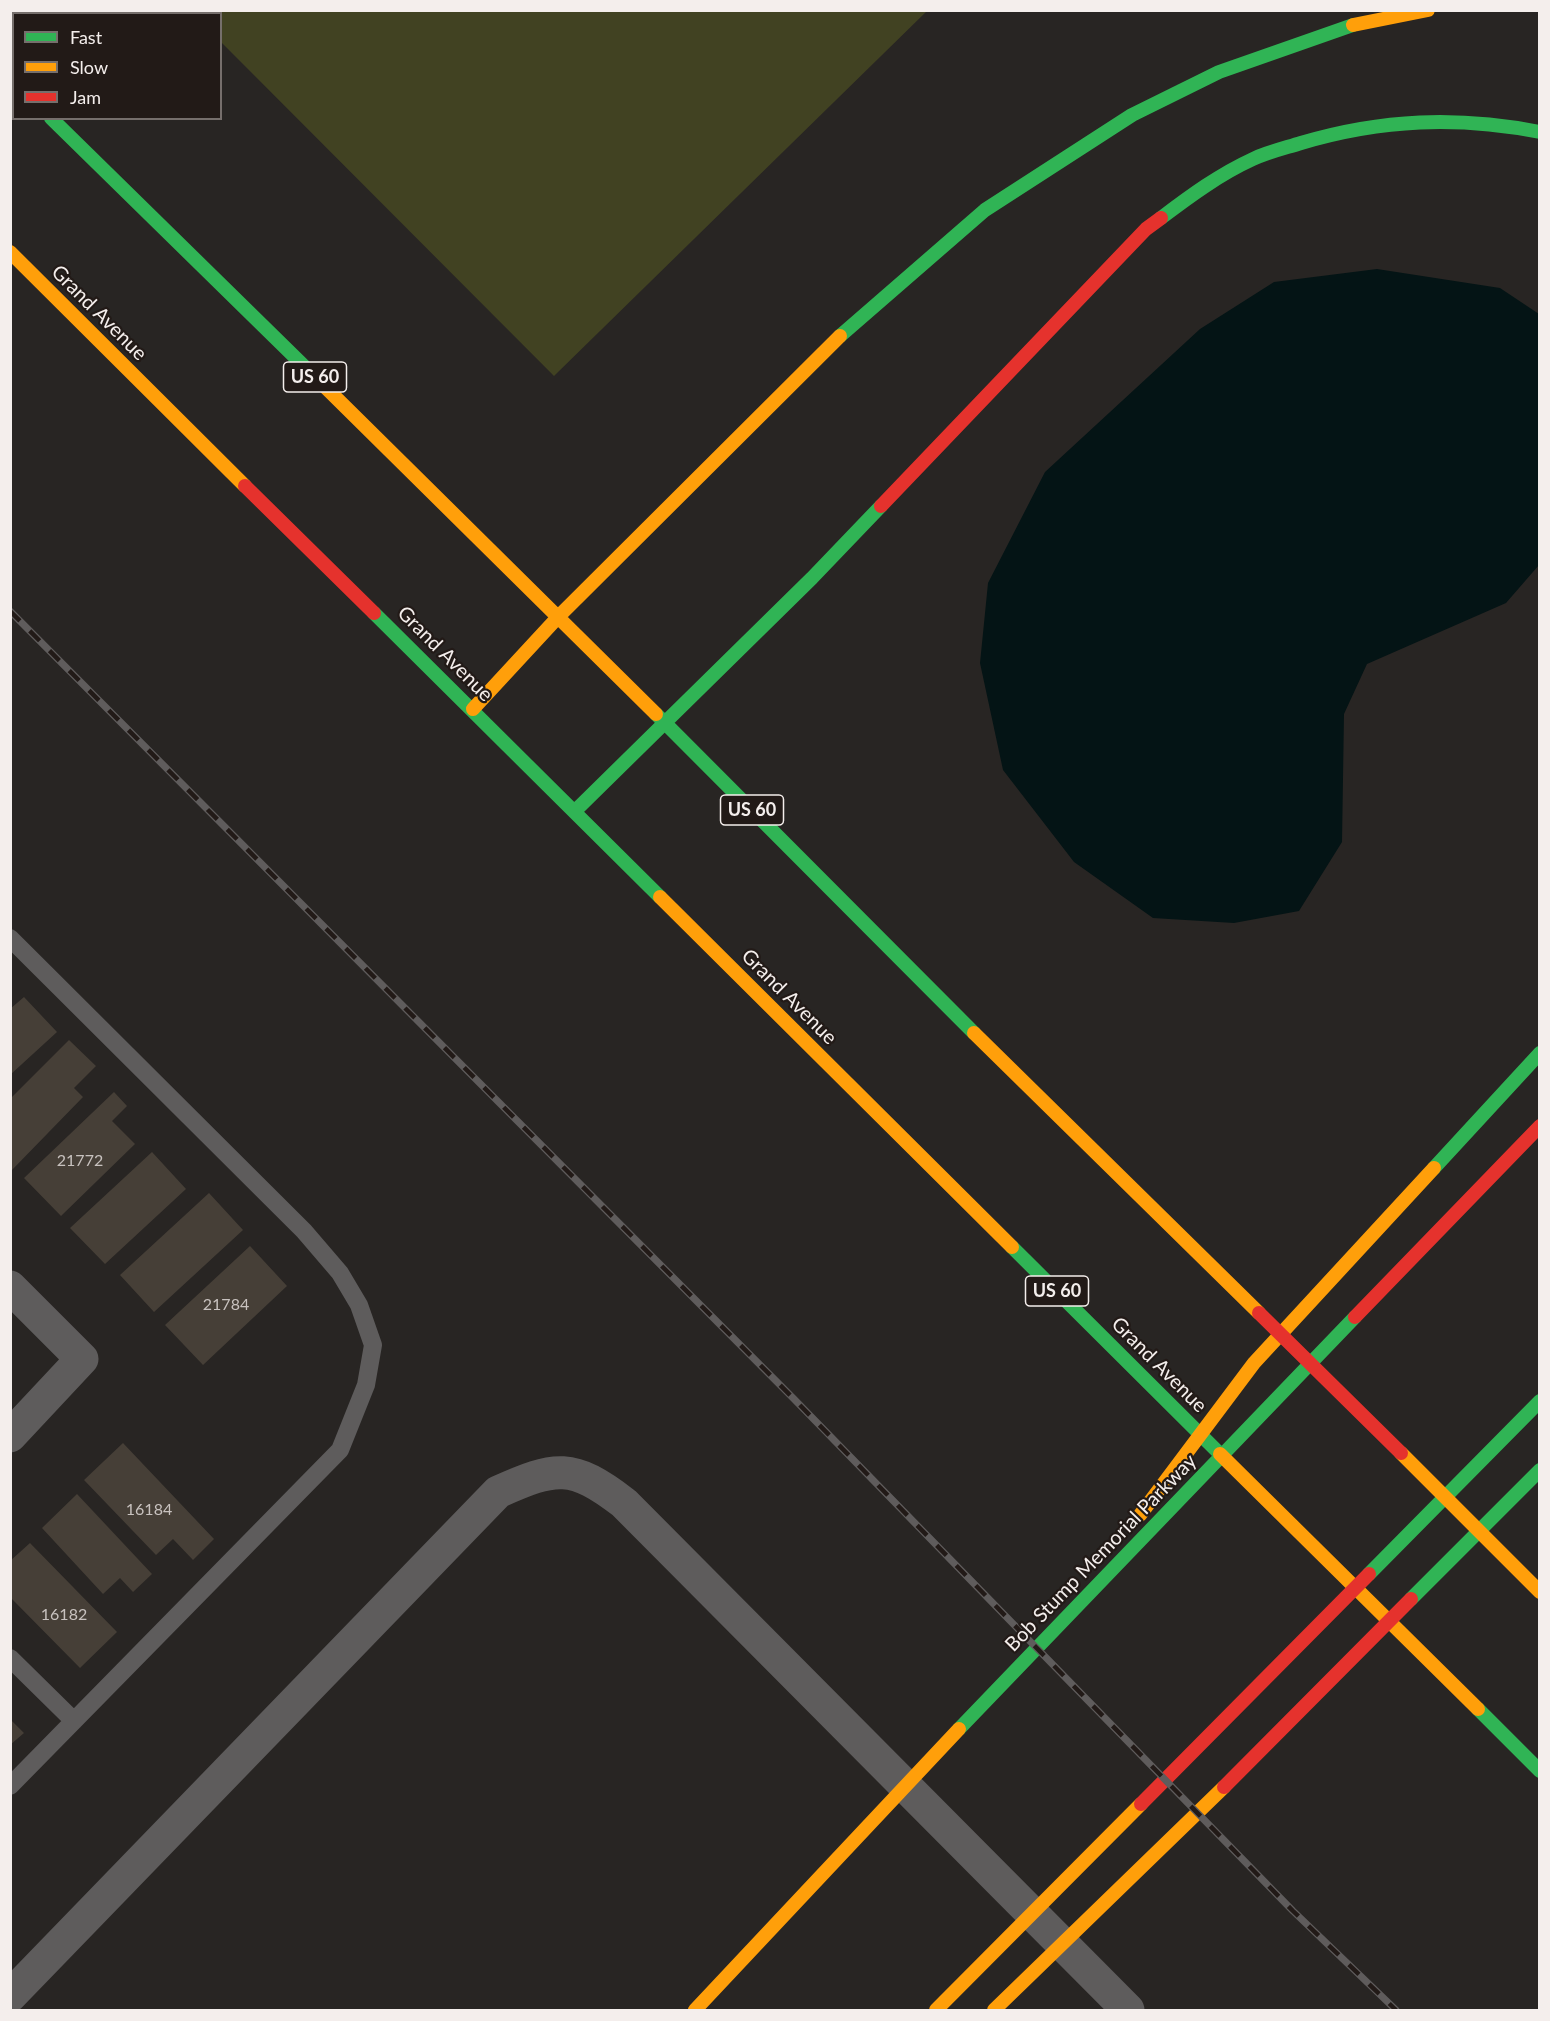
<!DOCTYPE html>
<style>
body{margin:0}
#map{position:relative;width:1550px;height:2021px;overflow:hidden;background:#282523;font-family:Lato,sans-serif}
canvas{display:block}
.frame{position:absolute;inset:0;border:12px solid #f4eeec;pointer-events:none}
.legend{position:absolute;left:12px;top:12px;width:210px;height:108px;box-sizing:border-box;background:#221a17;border:2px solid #766f6c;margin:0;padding:8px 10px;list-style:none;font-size:18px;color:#f4eeec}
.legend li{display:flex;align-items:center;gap:12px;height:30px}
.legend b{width:30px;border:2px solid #766f6c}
</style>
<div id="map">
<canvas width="1550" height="2021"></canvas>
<div class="frame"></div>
<ul class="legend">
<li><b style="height:8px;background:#30b455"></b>Fast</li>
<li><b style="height:8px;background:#ff9f0a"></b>Slow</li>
<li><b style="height:8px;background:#e5322d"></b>Jam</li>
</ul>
</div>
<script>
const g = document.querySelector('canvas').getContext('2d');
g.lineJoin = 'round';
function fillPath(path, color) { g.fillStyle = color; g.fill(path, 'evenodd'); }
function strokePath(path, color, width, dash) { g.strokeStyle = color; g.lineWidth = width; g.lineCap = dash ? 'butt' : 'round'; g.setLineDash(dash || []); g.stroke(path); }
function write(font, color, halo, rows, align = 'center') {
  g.font = font + ' Lato,sans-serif'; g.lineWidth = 4.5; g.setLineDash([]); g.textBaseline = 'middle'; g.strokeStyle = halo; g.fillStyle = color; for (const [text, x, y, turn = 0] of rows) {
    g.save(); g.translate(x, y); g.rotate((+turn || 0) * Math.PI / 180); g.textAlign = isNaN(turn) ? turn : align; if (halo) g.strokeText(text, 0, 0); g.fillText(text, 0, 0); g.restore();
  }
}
fillPath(new Path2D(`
 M 190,11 L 927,11 L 554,376 L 221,42 L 220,14 L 193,13 Z`), '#414222');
fillPath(new Path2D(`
 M 1377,269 L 1500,288 L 1539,314 L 1539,565 L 1506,603 L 1367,664 L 1344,714 L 1342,842 L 1299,911 L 1234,923 L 1153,918 L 1074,862 L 1003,770 L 980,663 L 988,583 L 1045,472 L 1200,329 L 1274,282 Z`), '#041415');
fillPath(new Path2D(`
 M 24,997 L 57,1032 L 10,1075 L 10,1009 Z
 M 69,1040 L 96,1066 L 74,1088 L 83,1097 L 12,1170 L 10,1099 Z
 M 114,1092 L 127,1106 L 112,1121 L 135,1144 L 61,1216 L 24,1178 Z
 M 152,1152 L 186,1189 L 105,1264 L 70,1228 Z
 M 209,1193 L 243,1230 L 154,1312 L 120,1275 Z
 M 250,1246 L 287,1286 L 203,1365 L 165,1325 Z
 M 123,1443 L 214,1539 L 193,1560 L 173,1539 L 156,1555 L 84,1480 Z
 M 77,1494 L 152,1574 L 133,1592 L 120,1578 L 103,1594 L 42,1528 Z
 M 30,1543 L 117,1632 L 80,1668 L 10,1597 L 10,1561 Z
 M 10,1719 L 24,1733 L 10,1745 Z`), '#463f37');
strokePath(new Path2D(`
 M 10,938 L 304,1231 L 340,1273 L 359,1305 L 373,1345 L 366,1385 L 340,1450 L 10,1786
 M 10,1658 L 74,1721`), '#5e5c5c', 18);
strokePath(new Path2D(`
 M 10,1287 L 82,1359 L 10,1436
 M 10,1996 L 498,1492 C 556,1466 572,1463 624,1503 L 1128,2010`), '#5e5c5c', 33);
strokePath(new Path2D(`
 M 10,79 L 14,82
 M 51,118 L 309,371
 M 1161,218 C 1190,196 1220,174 1253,159 C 1268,152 1285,148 1301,143 C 1382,119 1457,116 1540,132
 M 840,336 L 985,210 L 1132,115 L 1219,72 L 1353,25
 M 374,613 L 660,897
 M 656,714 L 974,1033
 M 575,811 L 812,578 L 881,506
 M 1434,1168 L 1540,1053
 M 1012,1247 L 1220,1454
 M 1369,1574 L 1540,1401
 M 1411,1599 L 1540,1470
 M 1478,1709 L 1540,1771
 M 959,1729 L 1355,1317`), '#30b455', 14);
strokePath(new Path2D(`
 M 1353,25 L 1428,10
 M 10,252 L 245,486
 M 309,371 L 656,714
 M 473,709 L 559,616 L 840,336
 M 660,897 L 1012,1247
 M 974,1033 L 1259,1313
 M 1401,1453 L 1540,1592
 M 1220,1454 L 1478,1709
 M 1140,1515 L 1254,1363 L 1434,1168
 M 695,2010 L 959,1729
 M 936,2010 L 1141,1804
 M 994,2010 L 1224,1787`), '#ff9f0a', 14);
strokePath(new Path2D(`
 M 245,486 L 374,613
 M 881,506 L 1146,229 L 1161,218
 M 1259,1313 L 1401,1453
 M 1355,1317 L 1540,1126
 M 1224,1787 L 1411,1599
 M 1141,1804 L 1369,1574`), '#e5322d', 14);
const rail = new Path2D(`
 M 10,611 L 794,1399 L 1293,1911 L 1396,2010`);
strokePath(rail, '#5f5c5c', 7);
strokePath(rail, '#221a17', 4.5, [14]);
write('16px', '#c8c2bf', null, [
 ["21772",80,1161],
 ["21784",226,1305],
 ["16184",149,1510],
 ["16182",64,1615]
]);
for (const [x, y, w] of [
 [315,377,63],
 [752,810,63],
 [1057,1291,63]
]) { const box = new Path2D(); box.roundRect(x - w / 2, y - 15, w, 30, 4.5); g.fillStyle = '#221a17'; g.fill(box); strokePath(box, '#f4eeec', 1.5); }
write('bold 18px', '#f4eeec', null, [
 ["US 60",315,377],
 ["US 60",752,810],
 ["US 60",1057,1291]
]);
write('20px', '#f4eeec', '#221a17', [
 ["Grand Avenue",99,313,45],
 ["Grand Avenue",445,654,45],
 ["Grand Avenue",789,997,45],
 ["Grand Avenue",1159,1365,45],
 ["Bob Stump Memorial Parkway",1101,1553,-46]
]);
</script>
